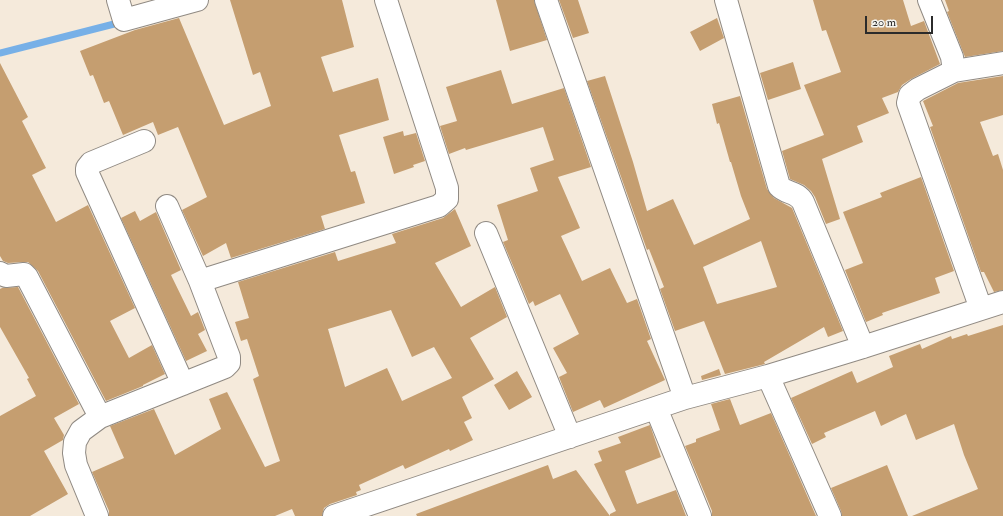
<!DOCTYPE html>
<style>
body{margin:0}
#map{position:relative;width:1003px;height:516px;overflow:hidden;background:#f5eadb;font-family:"IM FELL Double Pica",serif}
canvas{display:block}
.scale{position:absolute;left:865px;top:16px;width:68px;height:18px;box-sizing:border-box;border:2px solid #2b2b2b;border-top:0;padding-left:5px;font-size:12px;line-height:14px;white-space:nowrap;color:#2b2b2b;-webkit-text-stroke:3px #f6f6f2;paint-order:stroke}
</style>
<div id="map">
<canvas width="1003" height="516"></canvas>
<div class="scale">20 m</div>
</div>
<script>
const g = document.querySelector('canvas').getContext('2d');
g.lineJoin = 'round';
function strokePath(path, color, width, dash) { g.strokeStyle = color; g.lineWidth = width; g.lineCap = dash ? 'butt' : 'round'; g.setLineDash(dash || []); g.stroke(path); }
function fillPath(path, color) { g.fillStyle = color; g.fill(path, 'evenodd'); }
strokePath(new Path2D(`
 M 0,53 L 122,22`), '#77b0e7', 7);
fillPath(new Path2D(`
 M 230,0 L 342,0 L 354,47 L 321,57 L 333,92 L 378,78 L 389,120 L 339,135 L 351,172 L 355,171 L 365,203 L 321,216 L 325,229 L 231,258 L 226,243 L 203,256 L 182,210 L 207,197 L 178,127 L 158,135 L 153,122 L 123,135 L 109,101 L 104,103 L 93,75 L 90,76 L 80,51 L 135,30 L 179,18 L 224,125 L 271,106 L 260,72 L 253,75 Z
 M 496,0 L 534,0 L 547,40 L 510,51 Z
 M 559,0 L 578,0 L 589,33 L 573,38 Z
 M 813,0 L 903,0 L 911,26 L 924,21 L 940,64 L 911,79 L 902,85 L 898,92 L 882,98 L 889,113 L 857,126 L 863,142 L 822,159 L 840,219 L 826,224 L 815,197 L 811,191 L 804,185 L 790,179 L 782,151 L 824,135 L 804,85 L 841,72 L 826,30 L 822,31 Z
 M 945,0 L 1003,0 L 1003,51 L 965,57 L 947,12 L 949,11 Z
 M 717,18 L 724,38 L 700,51 L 690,32 Z
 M 793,62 L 801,89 L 768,100 L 760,73 Z
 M 0,63 L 28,117 L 22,121 L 46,168 L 32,175 L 56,222 L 88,205 L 135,308 L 110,321 L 129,358 L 152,345 L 165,374 L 143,385 L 143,386 L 106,401 L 38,271 L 28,262 L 23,262 L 8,263 L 3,261 L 0,256 Z
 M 501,70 L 512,104 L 564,88 L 591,167 L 558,177 L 580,228 L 561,236 L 582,281 L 610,268 L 627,303 L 637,299 L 651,339 L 647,341 L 665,380 L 604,408 L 600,400 L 573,412 L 559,377 L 567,373 L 553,348 L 579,334 L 560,294 L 535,306 L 533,301 L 529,304 L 503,242 L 508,240 L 497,205 L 538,191 L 530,168 L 554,160 L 543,127 L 466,150 L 465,148 L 449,154 L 440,126 L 457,121 L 446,87 Z
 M 605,76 L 633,162 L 647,211 L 673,199 L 694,245 L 750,219 L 741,196 L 731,162 L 730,162 L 719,123 L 717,124 L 712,104 L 740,96 L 767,189 L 774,198 L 792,208 L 843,331 L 828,337 L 824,327 L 764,362 L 765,364 L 725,374 L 704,321 L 675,331 L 660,289 L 664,287 L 649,249 L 647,250 L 587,81 ZM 761,241 L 777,287 L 717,304 L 703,267 Z
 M 1003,76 L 1003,115 L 980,122 L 993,156 L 998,154 L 1003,170 L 1003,290 L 994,292 L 984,272 L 981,272 L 930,127 L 933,126 L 923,101 L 958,83 Z
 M 403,131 L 404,136 L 416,133 L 425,161 L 413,165 L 414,167 L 394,174 L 383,137 Z
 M 921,177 L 954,271 L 935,278 L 940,293 L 882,313 L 883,315 L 866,322 L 845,270 L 863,263 L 843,212 L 882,197 L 880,193 Z
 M 455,209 L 471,246 L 435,263 L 461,307 L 495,287 L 507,317 L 470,338 L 494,379 L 462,397 L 472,418 L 464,422 L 473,440 L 450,451 L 449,449 L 405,469 L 403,465 L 359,485 L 361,490 L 356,492 L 357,495 L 330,504 L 324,508 L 322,516 L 295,516 L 292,509 L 275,516 L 109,516 L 109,511 L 92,472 L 124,458 L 110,426 L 154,409 L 175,455 L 221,429 L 209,399 L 227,392 L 265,467 L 280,461 L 253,379 L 259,376 L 247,339 L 241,341 L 235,322 L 249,318 L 238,282 L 335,252 L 338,261 L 396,243 L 392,234 L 443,218 ZM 391,310 L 412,357 L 434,347 L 452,378 L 402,401 L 387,368 L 345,387 L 328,329 Z
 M 135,211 L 140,221 L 156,212 L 181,270 L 171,275 L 191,316 L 198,312 L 205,330 L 198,334 L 207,351 L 186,361 L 121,218 Z
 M 18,287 L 79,404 L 54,418 L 64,435 L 63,440 L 44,451 L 68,494 L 30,516 L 0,516 L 0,416 L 36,396 L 27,379 L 29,378 L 0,327 L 0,289 L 2,288 Z
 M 1003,325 L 1003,516 L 912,516 L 978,489 L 964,455 L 954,424 L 916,440 L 906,414 L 881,426 L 875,411 L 824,433 L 826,437 L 812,444 L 791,398 L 852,371 L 857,383 L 893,367 L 889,356 L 920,344 L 922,349 L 951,336 L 952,339 L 967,334 L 968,336 Z
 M 719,369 L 721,375 L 702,380 L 701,376 Z
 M 517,371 L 532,397 L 509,410 L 494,385 Z
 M 730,399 L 740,425 L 771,413 L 816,516 L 712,516 L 712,511 L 685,446 L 696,442 L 696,439 L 720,430 L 711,404 Z
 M 650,425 L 661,457 L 625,471 L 637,504 L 676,490 L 686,516 L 610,516 L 610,514 L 616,511 L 594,464 L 602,461 L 598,451 L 621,443 L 618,437 Z
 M 548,465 L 553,479 L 576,470 L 610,516 L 417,516 L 416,514 Z
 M 887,465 L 908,516 L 842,516 L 841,511 L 831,488 Z`), '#c59e70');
const minor = new Path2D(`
 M 118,0 L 124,20 L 197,0
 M 546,0 L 685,398
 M 726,0 L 779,186 C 786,194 797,191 803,202 L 863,347
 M 929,0 L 952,57 L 954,71
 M 144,141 L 91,163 L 87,168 L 87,172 L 183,384
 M 167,206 L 200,281
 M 486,233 L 570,437
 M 0,273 L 6,276 L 24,274 L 27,277 L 100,417
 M 981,309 L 908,103 L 910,95 L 918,89 L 954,71 L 1003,63
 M 768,376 L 830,516
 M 656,408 L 700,516
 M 97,516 L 76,465 L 74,453 L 75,442 L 81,431 L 100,417 L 225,367 L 229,363 L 229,357 L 200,281 L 439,206 L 447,199 L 447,188 L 386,0
 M 334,516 L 685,398 L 768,376 L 863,347 L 1003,302`);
strokePath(minor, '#908a83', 24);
strokePath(minor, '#fff', 22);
</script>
